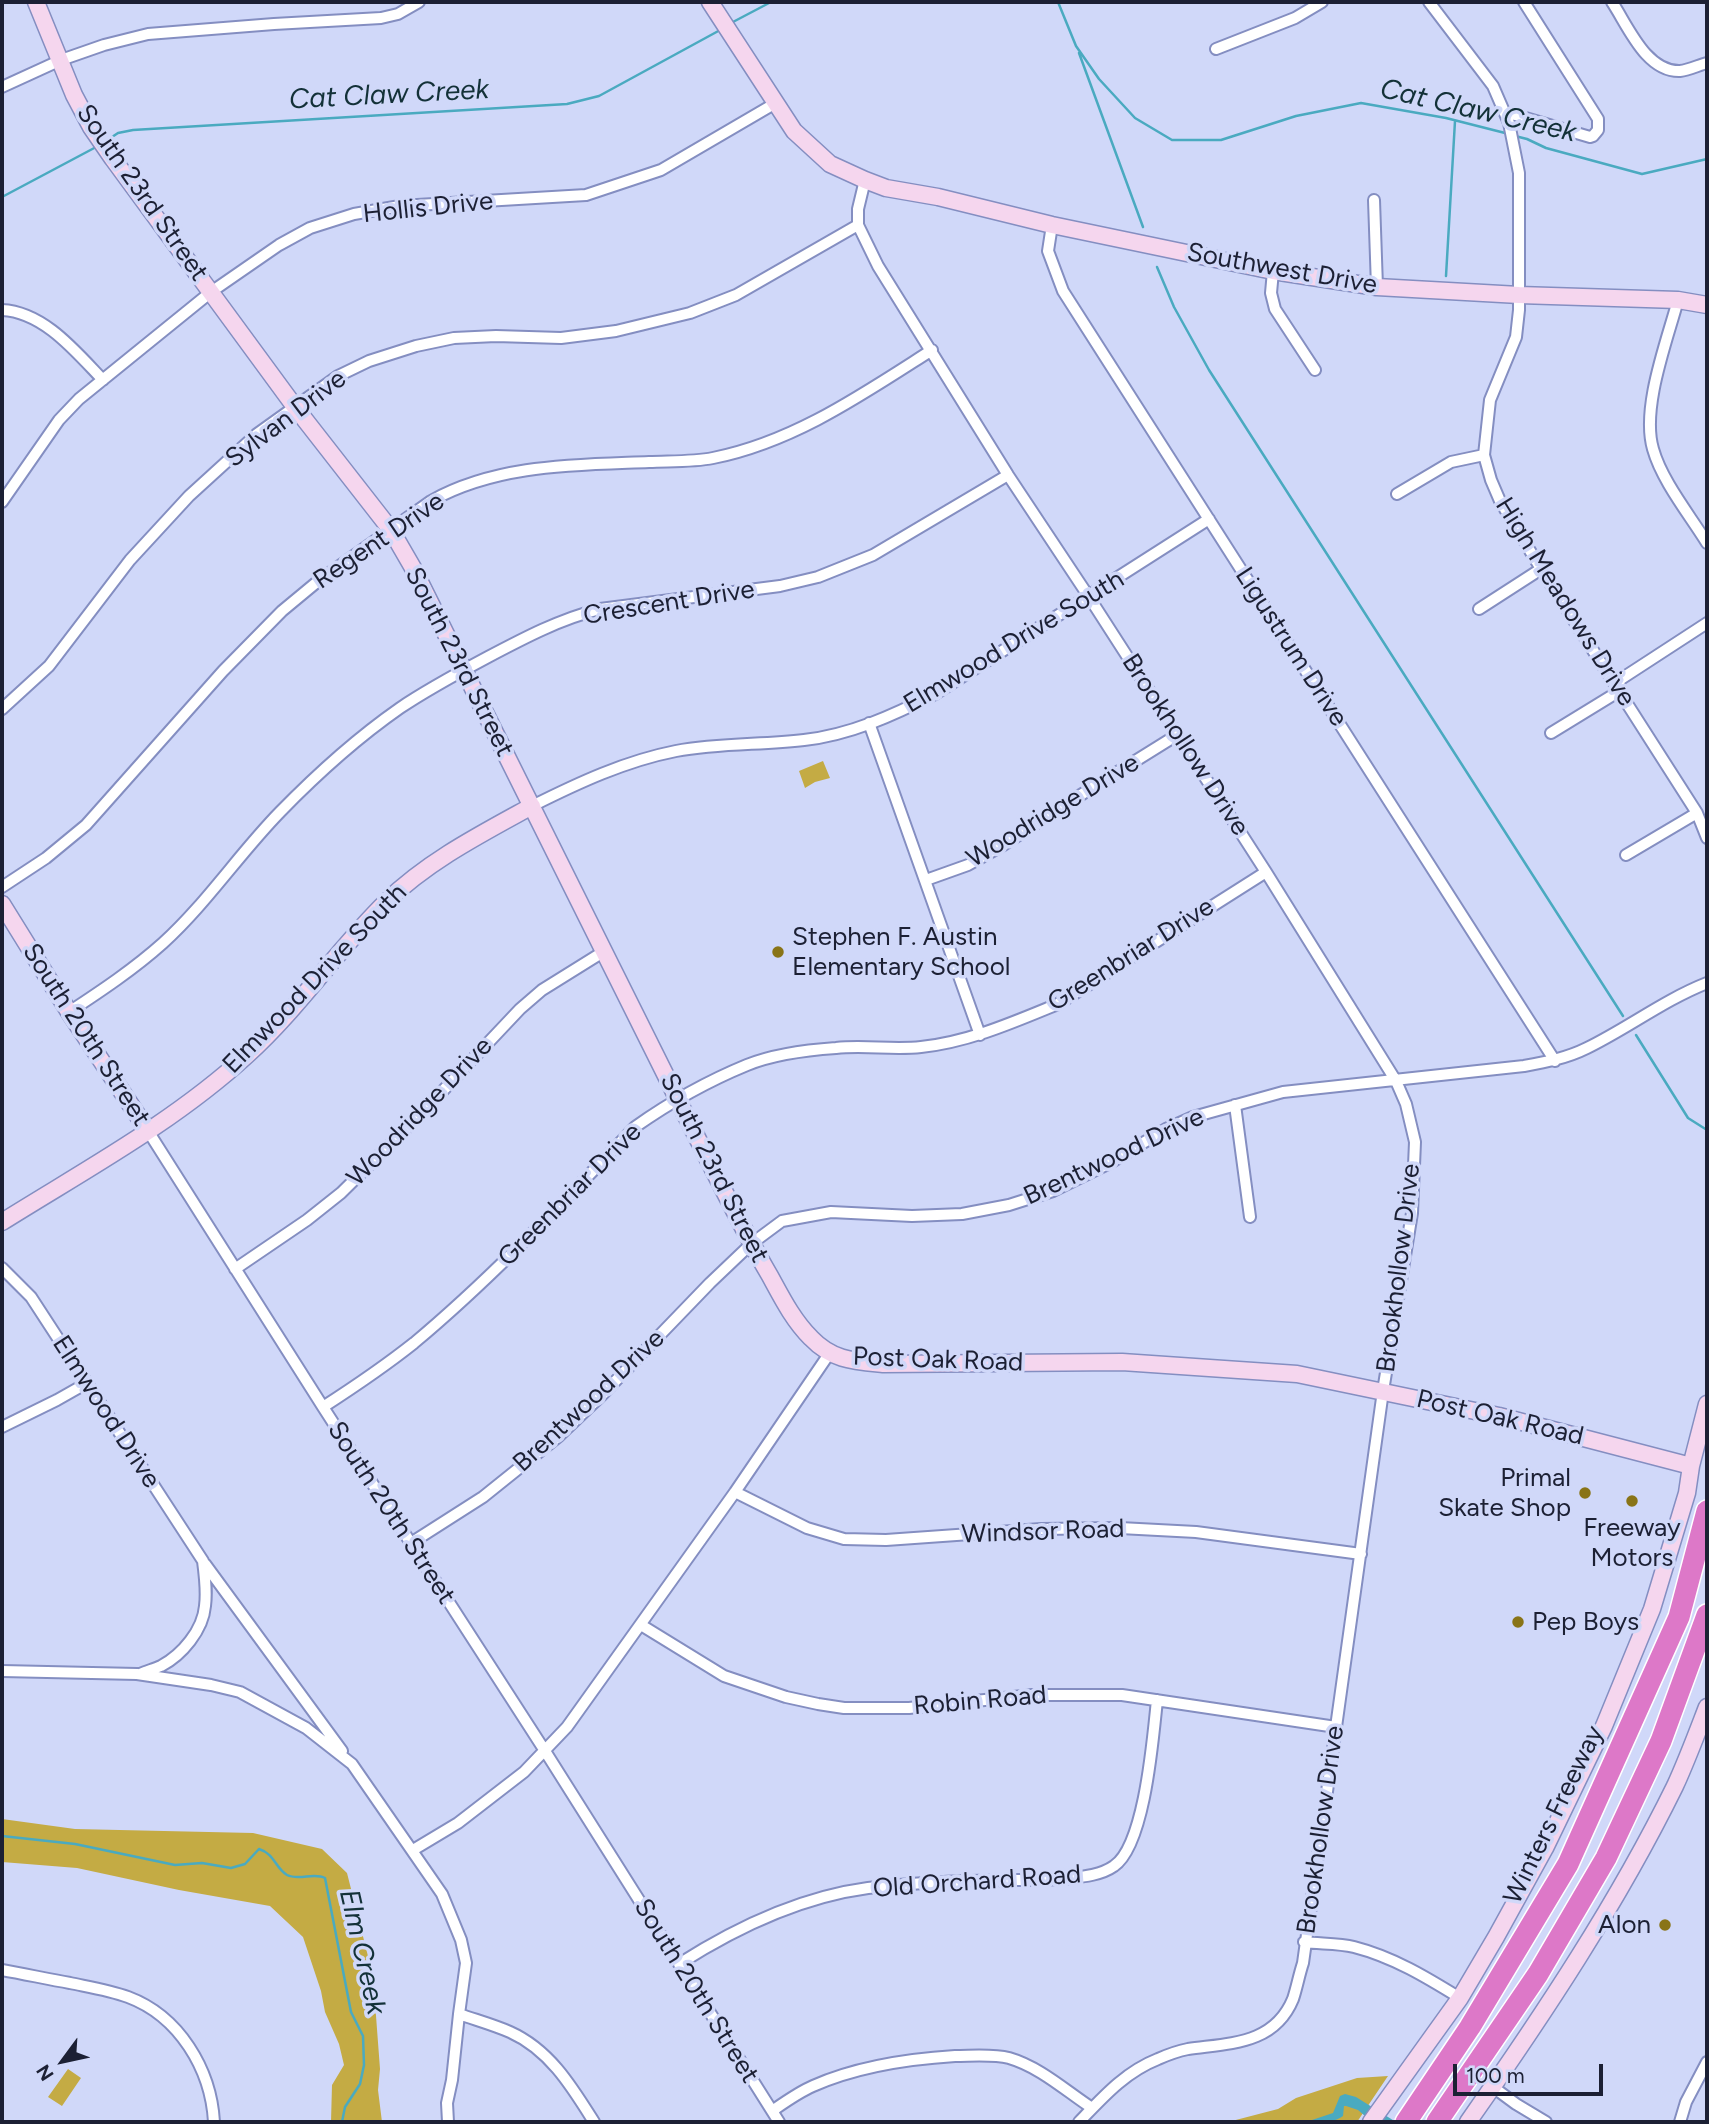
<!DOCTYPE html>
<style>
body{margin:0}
#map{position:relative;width:1709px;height:2124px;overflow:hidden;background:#d0d8f9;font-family:Figtree,sans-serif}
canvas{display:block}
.frame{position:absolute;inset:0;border:4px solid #1c2034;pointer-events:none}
.north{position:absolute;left:28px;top:2026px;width:70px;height:70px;-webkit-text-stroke:5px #d0d8f9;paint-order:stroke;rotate:237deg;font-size:19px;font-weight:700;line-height:28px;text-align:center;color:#1c2034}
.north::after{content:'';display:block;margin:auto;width:24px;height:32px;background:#1c2034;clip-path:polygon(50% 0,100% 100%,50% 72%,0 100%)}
.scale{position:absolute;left:1453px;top:2064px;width:150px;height:32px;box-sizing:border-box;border:4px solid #1c2034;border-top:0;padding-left:9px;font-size:21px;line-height:24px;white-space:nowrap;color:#1c2034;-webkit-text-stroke:5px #d0d8f9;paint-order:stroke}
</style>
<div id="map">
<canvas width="1709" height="2124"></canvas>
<div class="frame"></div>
<div class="north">N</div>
<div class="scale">100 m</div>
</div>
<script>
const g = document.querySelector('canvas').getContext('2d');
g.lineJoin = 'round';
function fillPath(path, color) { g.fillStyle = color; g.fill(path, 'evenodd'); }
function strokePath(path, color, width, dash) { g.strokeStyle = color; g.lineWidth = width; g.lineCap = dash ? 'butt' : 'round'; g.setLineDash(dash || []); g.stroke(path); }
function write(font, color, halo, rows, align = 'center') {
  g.font = font + ' Figtree,sans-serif'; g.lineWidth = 7; g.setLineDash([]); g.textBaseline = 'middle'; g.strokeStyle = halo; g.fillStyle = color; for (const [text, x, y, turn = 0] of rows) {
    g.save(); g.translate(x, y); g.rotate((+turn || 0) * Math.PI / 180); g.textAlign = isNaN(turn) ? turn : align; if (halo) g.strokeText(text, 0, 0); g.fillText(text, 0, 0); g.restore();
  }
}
fillPath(new Path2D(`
 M 823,761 L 830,778 L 815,782 L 805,788 L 799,771 Z
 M 2,1819 L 75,1829 L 253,1833 L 322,1849 L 347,1873 L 373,1976 L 380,2069 L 378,2090 L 382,2122 L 331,2122 L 332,2085 L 344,2065 L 339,2044 L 325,2012 L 321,1991 L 303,1937 L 270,1906 L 179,1890 L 77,1868 L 2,1862 Z
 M 68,2069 L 81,2078 L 62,2106 L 48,2097 Z
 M 1388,2076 L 1357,2122 L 1228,2122 L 1278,2109 L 1296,2098 L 1357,2078 Z`), '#c4ab44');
fillPath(new Path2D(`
 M 1345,2094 L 1356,2097 L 1396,2122 L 1372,2122 L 1358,2110 L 1346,2106 L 1344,2106 L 1343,2116 C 1332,2124 1319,2122 1306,2122 L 1333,2113 L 1340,2096 Z`), '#4aaac0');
strokePath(new Path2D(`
 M 1058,2 L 1076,46 L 1099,79 L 1135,118 L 1172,140 L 1221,140 L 1296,116 L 1361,103 L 1446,118 L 1509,134
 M 731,23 L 771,2
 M 1079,53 L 1143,227
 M 1515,136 L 1527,139 L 1546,148 L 1642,174 L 1707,159
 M 106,141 L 118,133 L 133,130 L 567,104 L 599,96 L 722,29
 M 2,197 L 98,146
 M 1157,267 L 1174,307 L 1209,370 L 1623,1016
 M 1446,276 L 1455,121
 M 1636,1035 L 1688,1118 L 1707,1130
 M 2,1836 L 75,1844 L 175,1865 L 202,1863 L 231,1868 L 245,1864 L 259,1849 C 275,1854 275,1868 287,1875 C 299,1881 314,1872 325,1878 L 351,2012 L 363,2036 L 364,2065 L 360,2084 L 345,2107 L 342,2122`), '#4aaac0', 2.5);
const street = new Path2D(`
 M 1429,2 L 1493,86 L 1509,123 L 1519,173 L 1519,310 L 1516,337 L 1490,400 L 1484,455 L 1491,480 L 1500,501 L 1541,569 L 1697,813 L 1707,838
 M 1612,2 C 1628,26 1646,72 1680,71 C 1689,70 1699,65 1707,63
 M 1216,49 L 1295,18 L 1322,2
 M 2,87 L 61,60 L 104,45 L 148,34 L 274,24 L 381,18 L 398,14 L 419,2
 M 1505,112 L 1590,137 L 1593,136 L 1598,130 L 1598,119 L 1524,2
 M 865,180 L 858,209 L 858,225 L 878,266 L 1008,475 L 1089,597 L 1266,872 L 1396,1081 L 1406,1104 L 1415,1142 L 1412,1213 L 1383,1391 L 1303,1963 C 1299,1975 1297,1987 1293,1999 C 1274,2045 1229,2043 1188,2049 C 1178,2051 1167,2055 1158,2059 C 1125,2072 1103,2097 1079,2122
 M 1374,200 L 1377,287
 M 1052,225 L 1048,251 L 1063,291 L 1555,1061
 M 1273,271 L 1271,293 L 1275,309 L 1315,370
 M 1678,300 C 1667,341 1641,408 1653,449 C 1662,481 1689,514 1707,543
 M 2,310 C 44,312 76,352 103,380
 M 1397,494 L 1451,462 L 1484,455
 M 2,502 L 59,420 L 79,399 L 211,292 L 279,245 L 310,228 L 354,214 L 400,206 L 586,195 L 661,170 L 774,104
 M 1479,609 L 1541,569
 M 2,709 L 49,666 L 130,560 L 189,496 L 257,434 L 338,376 L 369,361 L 416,346 L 454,338 L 496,336 L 561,338 L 616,331 L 690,313 L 736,295 L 858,225
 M 869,723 L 980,1035
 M 1551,733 L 1613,695 L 1621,679 L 1707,623
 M 532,806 C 578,783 625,761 676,751 C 719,743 762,745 804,740 C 850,735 894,715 935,694 L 1209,519
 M 1626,855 L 1697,813
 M 926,880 L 968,865 L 1002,846 L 1063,806 L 1177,735
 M 2,887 L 46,858 L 86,825 L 223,671 L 282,611 L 317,582 L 431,501 C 497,464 575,465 649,462 C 670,461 693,462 713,458 C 794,442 863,394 932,350
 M 69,1012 C 101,991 134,969 163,943 C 206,904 239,854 280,812 C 317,774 357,738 400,708 C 428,689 458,673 488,657 C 524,638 560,619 600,609 L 780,586 L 818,577 L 873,555 L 1008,475
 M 1235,1105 L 1250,1217
 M 148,1131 L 323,1407 L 545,1751 L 779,2122
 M 2,1268 L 31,1297 L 203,1561 C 205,1576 207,1591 205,1606 C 203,1630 182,1655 161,1666 C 154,1669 147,1671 140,1674
 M 235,1269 L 307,1220 L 341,1193 L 419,1116 L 520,1009 L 542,990 L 603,952
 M 323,1407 C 354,1387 385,1366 414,1343 C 493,1277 564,1201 635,1127 C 669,1103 708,1081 747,1065 C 774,1054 807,1050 836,1048 C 864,1045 893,1050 921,1047 C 969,1042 1014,1022 1058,1004 L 1266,872
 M 2,1427 L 57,1400 L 87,1383
 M 735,1492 L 807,1528 L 844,1539 L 886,1540 L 1041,1529 L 1120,1528 L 1196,1532 L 1361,1554
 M 411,1543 L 483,1497 L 559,1436 L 602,1395 L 710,1283 L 751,1244 L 782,1221 L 831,1212 L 912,1216 L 962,1214 L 1009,1205 L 1053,1191 L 1110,1163 L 1166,1129 L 1193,1117 L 1283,1092 L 1524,1066 C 1546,1062 1567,1058 1587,1048 C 1628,1028 1664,1000 1707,983
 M 205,1564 L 342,1751
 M 641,1625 L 724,1676 L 786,1697 L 818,1704 L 844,1708 L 909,1708 L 1032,1695 L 1122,1695 L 1336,1727
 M 2,1671 L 137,1674 L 211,1685 L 240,1692 L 306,1728 L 352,1764 L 442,1894 L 461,1940 L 466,1963 L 459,2014
 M 413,1850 L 458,1823 L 524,1772 L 567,1727 L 735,1492 L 829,1354
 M 1304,1942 C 1321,1944 1339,1943 1354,1947 C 1393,1957 1426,1977 1460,1998
 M 679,1964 C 737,1927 800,1897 868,1888 C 932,1880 997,1881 1062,1879 C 1079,1877 1100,1876 1114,1866 C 1145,1845 1153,1737 1157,1700
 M 2,1970 C 25,1974 47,1979 70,1983 C 89,1987 109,1990 128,1997 C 179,2016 211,2069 214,2122
 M 1493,2087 L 1516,2104 L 1546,2122
 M 772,2111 C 785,2102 799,2092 813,2086 C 858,2066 907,2059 955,2056 C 972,2056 993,2054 1009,2058 C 1040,2067 1066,2091 1092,2108
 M 448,2122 L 447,2103 L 452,2080 L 459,2014 C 476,2020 494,2025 510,2032 C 550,2050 572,2087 594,2122
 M 1680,2122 L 1686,2102 L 1707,2062`);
const secondary = new Path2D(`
 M 36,2 L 74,95 L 91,127 L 113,159 L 295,407 L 391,530 L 413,568 C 503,747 592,928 682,1108 C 711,1164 738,1222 770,1276 C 782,1298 793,1320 811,1338 C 832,1360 853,1361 883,1364 L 1122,1362 L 1297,1374 L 1499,1416 L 1691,1466
 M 710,2 L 794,131 L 830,164 L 865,180 L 886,188 L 938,197 L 1052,225 L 1273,271 L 1377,287 L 1519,295 L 1678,300 L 1707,305
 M 2,904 L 69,1012 L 148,1131
 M 2,1222 C 85,1170 174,1122 247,1055 C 298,1009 337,950 386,902 C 428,861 481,834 532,806
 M 1371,2122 L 1460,1998 L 1496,1937 L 1545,1848 L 1604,1726 L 1652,1609 L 1687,1493 L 1691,1466 L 1707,1404
 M 1468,2122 C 1543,2015 1617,1904 1675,1786 C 1687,1760 1697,1733 1707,1707`);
const highway = new Path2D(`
 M 1406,2122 L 1470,2027 L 1568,1864 L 1679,1617 L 1707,1511
 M 1437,2122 L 1538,1974 L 1606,1858 L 1661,1741 L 1707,1615`);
strokePath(street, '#848ec1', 14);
strokePath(secondary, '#848ec1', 19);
strokePath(highway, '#fff', 24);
strokePath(street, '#fff', 10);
strokePath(secondary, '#f5d6ee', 16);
strokePath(highway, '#dd78c8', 21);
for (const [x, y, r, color] of [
 [778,952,7,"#897417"],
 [1585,1493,7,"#897417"],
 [1632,1501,7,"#897417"],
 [1518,1622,7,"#897417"],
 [1665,1925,7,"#897417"]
]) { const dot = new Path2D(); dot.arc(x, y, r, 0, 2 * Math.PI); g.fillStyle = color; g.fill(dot); strokePath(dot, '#d0d8f9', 2.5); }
write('26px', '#1c2034', '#d0d8f9', [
 ["South 23rd Street",142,193,55],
 ["Hollis Drive",428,208,-6],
 ["Southwest Drive",1282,269,10],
 ["Sylvan Drive",286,419,-37],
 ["Regent Drive",379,541,-34],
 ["High Meadows Drive",1565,602,58],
 ["Crescent Drive",669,603,-9],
 ["Elmwood Drive South",1014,642,-31],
 ["Ligustrum Drive",1291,647,57],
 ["South 23rd Street",459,662,63],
 ["Brookhollow Drive",1185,745,57],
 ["Woodridge Drive",1053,811,-31],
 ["Greenbriar Drive",1131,955,-32],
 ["Elmwood Drive South",315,979,-46],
 ["South 20th Street",86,1035,57],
 ["Woodridge Drive",420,1112,-46],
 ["Brentwood Drive",1114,1157,-25],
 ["South 23rd Street",714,1168,63],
 ["Greenbriar Drive",570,1195,-45],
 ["Brookhollow Drive",1399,1268,-83],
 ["Post Oak Road",938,1360,2],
 ["Brentwood Drive",589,1401,-43],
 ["Elmwood Drive",106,1412,57],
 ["Post Oak Road",1500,1418,13],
 ["South 20th Street",391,1513,57],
 ["Windsor Road",1043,1532,-2],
 ["Robin Road",980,1701,-5],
 ["Winters Freeway",1554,1815,-64],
 ["Brookhollow Drive",1321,1830,-82],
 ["Old Orchard Road",977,1882,-4],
 ["South 20th Street",696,1991,58]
]);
write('26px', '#1c2034', '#d0d8f9', [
 ["Stephen F. Austin",792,937],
 ["Elementary School",792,967],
 ["Primal",1571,1478,"right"],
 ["Skate Shop",1571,1508,"right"],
 ["Freeway",1632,1528,"center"],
 ["Motors",1632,1558,"center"],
 ["Pep Boys",1532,1622],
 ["Alon",1651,1925,"right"]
], 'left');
write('italic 28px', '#133138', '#d0d8f9', [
 ["Cat Claw Creek",389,95,-3],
 ["Cat Claw Creek",1478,111,13],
 ["Elm Creek",362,1952,77]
]);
</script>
